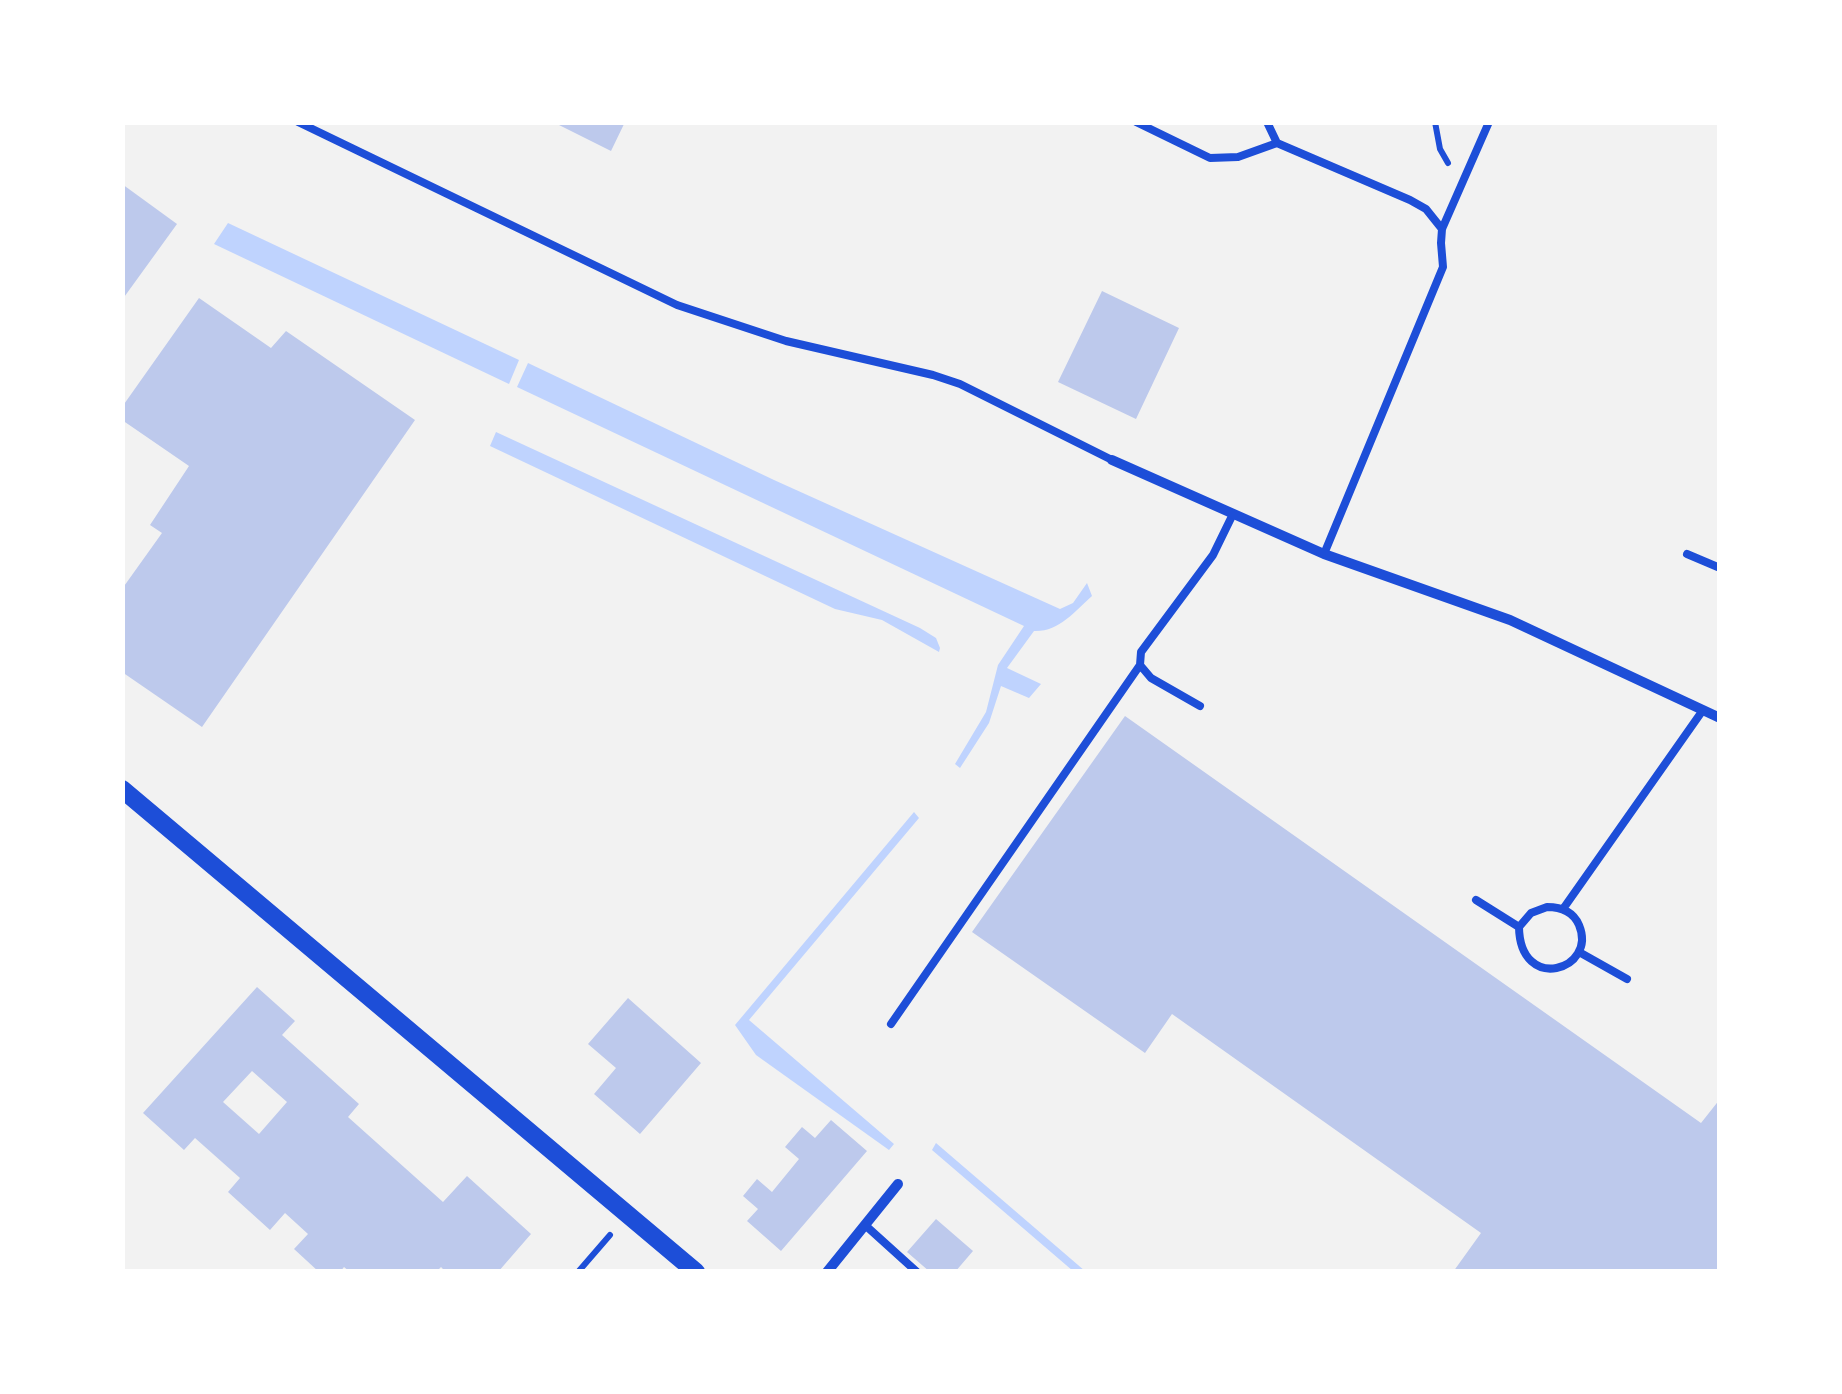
<!DOCTYPE html>
<style>
body{margin:0}
#map{position:relative;width:1842px;height:1394px;overflow:hidden;background:#f2f2f2;font-family:"Varela Round",sans-serif}
canvas{display:block}
.frame{position:absolute;inset:0;border:125px solid #fff;pointer-events:none}
</style>
<div id="map">
<canvas width="1842" height="1394"></canvas>
<div class="frame"></div>
</div>
<script>
const g = document.querySelector('canvas').getContext('2d');
g.lineJoin = 'round';
function fillPath(path, color) { g.fillStyle = color; g.fill(path, 'evenodd'); }
function strokePath(path, color, width, dash) { g.strokeStyle = color; g.lineWidth = width; g.lineCap = dash ? 'butt' : 'round'; g.setLineDash(dash || []); g.stroke(path); }
fillPath(new Path2D(`
 M 228,223 L 519,360 L 509,384 L 214,244 Z
 M 528,363 L 774,480 L 1060,609 L 1073,603 L 1087,583 L 1092,596 C 1074,612 1059,632 1034,631 L 1007,668 L 1041,684 L 1029,698 L 1001,686 L 989,723 L 960,768 L 955,764 L 986,712 L 998,665 L 1024,626 L 517,387 Z
 M 496,432 L 920,628 L 936,638 L 940,648 L 939,652 L 882,620 L 835,609 L 490,446 Z
 M 914,812 L 919,818 L 749,1020 L 894,1144 L 889,1150 L 756,1055 L 735,1025 Z
 M 936,1143 L 1085,1271 L 1073,1271 L 932,1150 Z`), '#bfd3fe');
fillPath(new Path2D(`
 M 553,122 L 625,122 L 611,151 Z
 M 122,184 L 177,224 L 122,300 Z
 M 1102,291 L 1179,328 L 1136,419 L 1058,382 Z
 M 199,298 L 271,348 L 286,331 L 415,420 L 202,727 L 122,672 L 122,589 L 162,533 L 150,525 L 189,466 L 122,420 L 122,407 Z
 M 1125,716 L 1701,1123 L 1720,1099 L 1720,1272 L 1453,1272 L 1481,1233 L 1172,1014 L 1145,1053 L 972,932 Z
 M 257,987 L 295,1021 L 282,1035 L 359,1104 L 348,1117 L 443,1202 L 467,1176 L 531,1234 L 498,1272 L 446,1272 L 441,1267 L 436,1272 L 350,1272 L 344,1267 L 340,1272 L 319,1272 L 294,1249 L 308,1234 L 285,1213 L 270,1230 L 228,1192 L 240,1178 L 195,1138 L 184,1150 L 143,1113 ZM 252,1071 L 287,1102 L 259,1134 L 223,1102 Z
 M 628,998 L 701,1063 L 640,1134 L 594,1094 L 616,1068 L 588,1044 Z
 M 831,1120 L 867,1151 L 781,1251 L 747,1221 L 758,1209 L 743,1196 L 757,1179 L 772,1192 L 799,1159 L 785,1147 L 802,1127 L 815,1138 Z
 M 936,1219 L 973,1251 L 955,1272 L 930,1272 L 907,1252 Z`), '#bdc9ec');
strokePath(new Path2D(`
 M 1435,122 L 1440,149 L 1448,163
 M 578,1272 L 610,1235`), '#1d4ed8', 6);
strokePath(new Path2D(`
 M 298,122 L 677,305 L 786,341 L 933,375 L 960,384 L 1112,460
 M 1136,122 L 1210,158 L 1238,157 L 1277,143
 M 1267,122 L 1277,143 L 1410,200 L 1426,209 L 1442,229
 M 1324,554 L 1443,267 L 1441,243 L 1442,229 L 1489,122
 M 1687,554 L 1720,568
 M 1200,706 L 1151,678 L 1140,665 L 1141,652 L 1213,555 L 1233,514
 M 1476,900 L 1519,927
 M 1547,907 C 1561,907 1573,911 1579,925 C 1598,970 1520,994 1519,927 L 1531,913 Z
 M 1563,909 L 1703,710
 M 1579,952 L 1627,979
 M 891,1024 L 1140,665
 M 865,1225 L 917,1272`), '#1d4ed8', 8);
strokePath(new Path2D(`
 M 1112,460 L 1324,554 L 1510,620 L 1720,718
 M 827,1272 L 898,1184`), '#1d4ed8', 10);
strokePath(new Path2D(`
 M 122,789 L 696,1272`), '#1d4ed8', 18);
</script>
